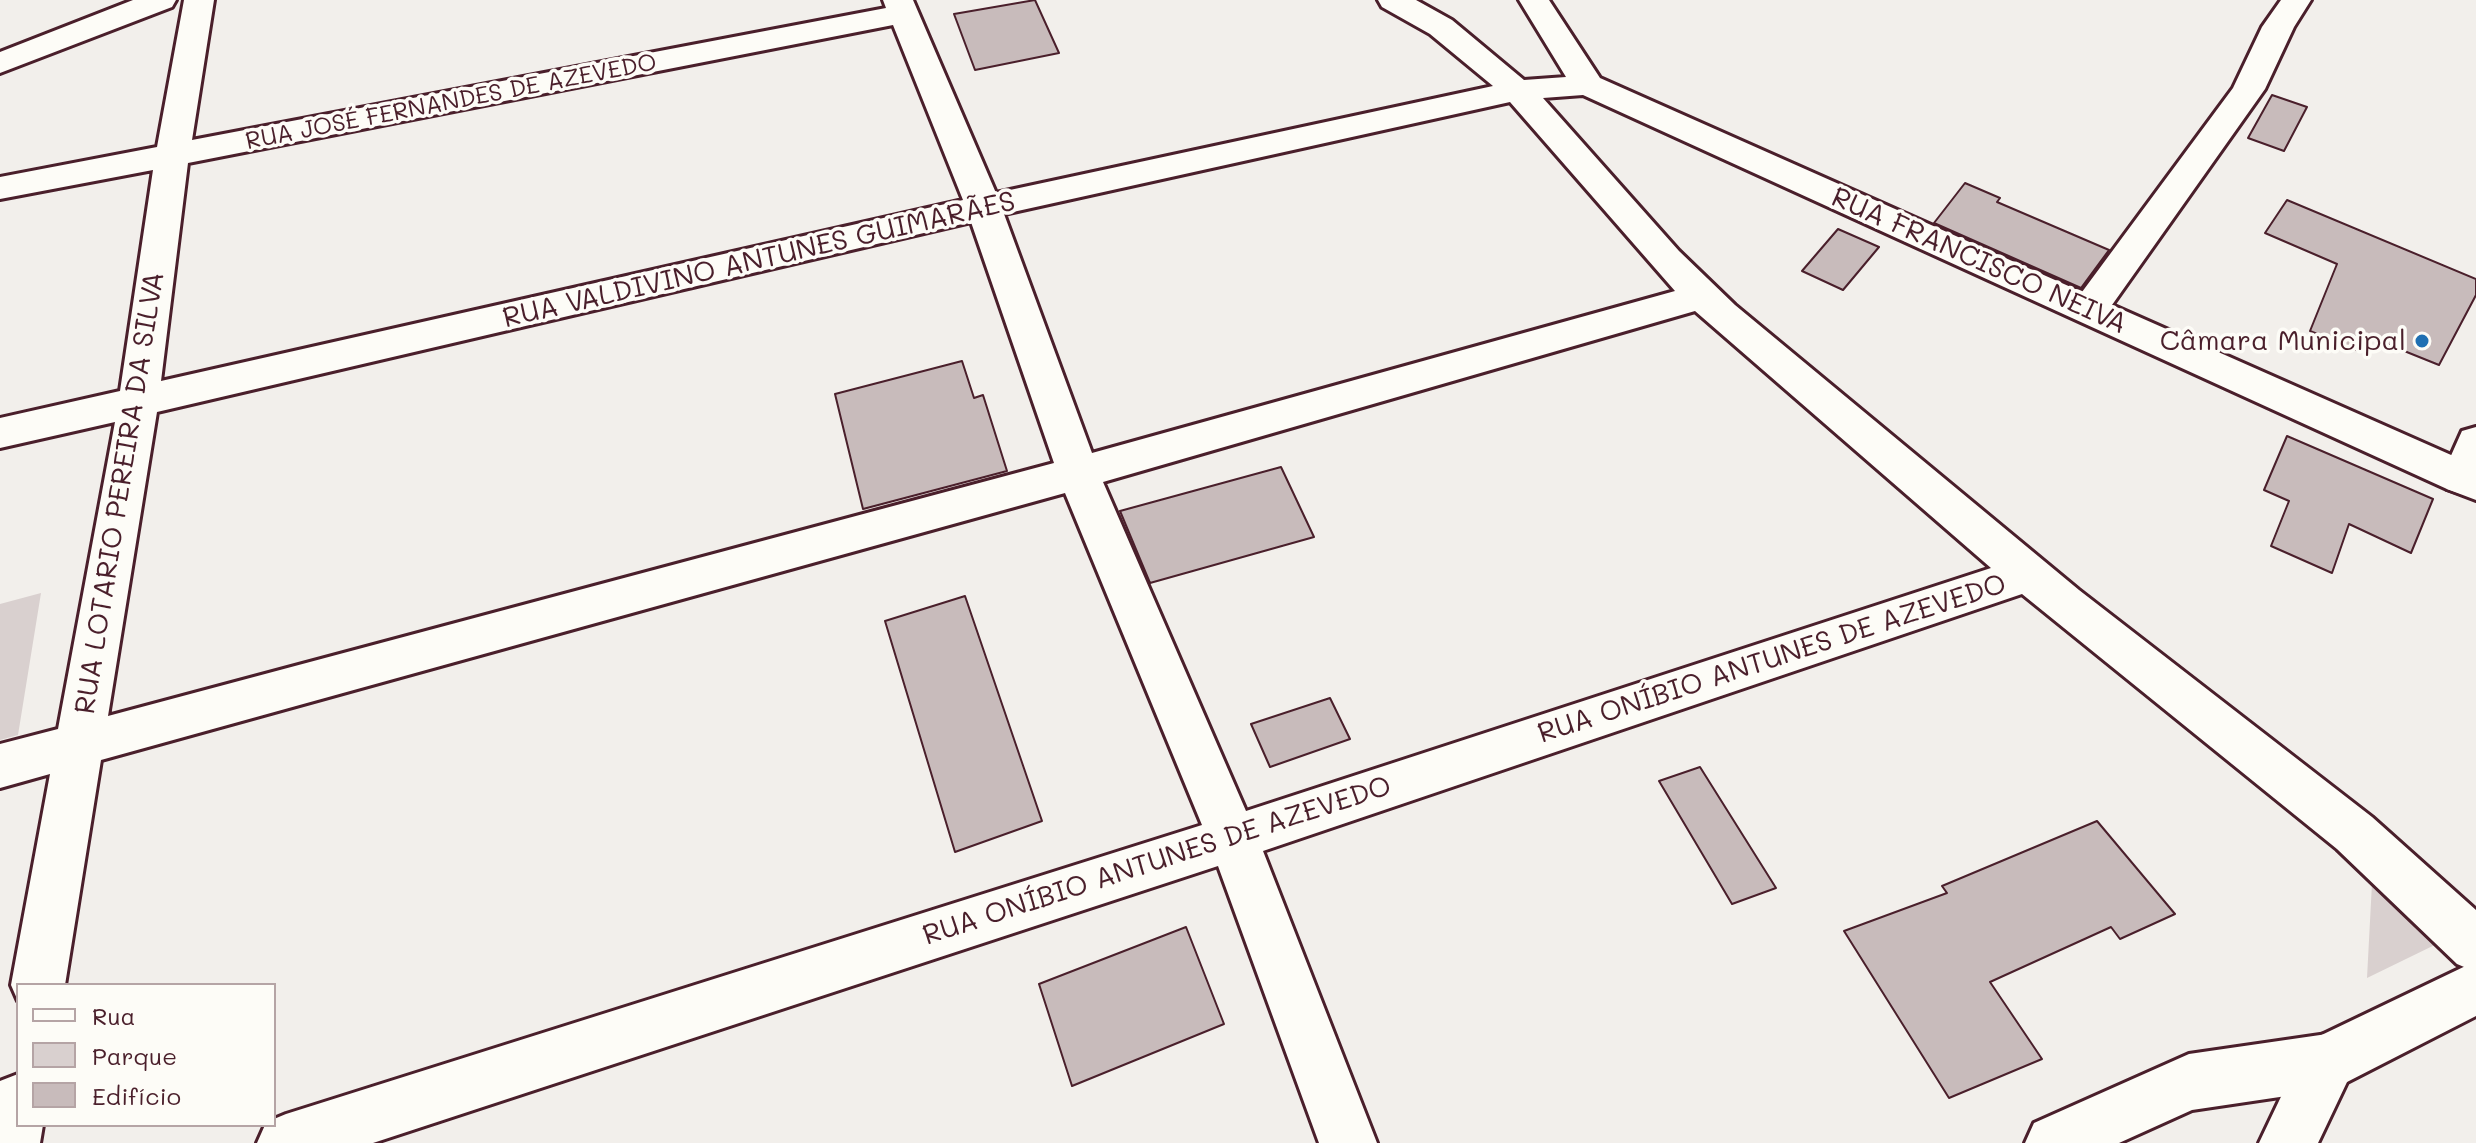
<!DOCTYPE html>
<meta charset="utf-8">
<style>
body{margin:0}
#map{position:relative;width:2476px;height:1143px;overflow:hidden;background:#f2efeb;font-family:Mali,sans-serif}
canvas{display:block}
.legend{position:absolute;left:16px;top:983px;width:260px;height:144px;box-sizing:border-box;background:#fdfcf7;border:2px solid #b5a4a5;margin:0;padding:10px 14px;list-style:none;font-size:24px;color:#4a1f2b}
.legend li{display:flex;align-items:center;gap:16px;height:40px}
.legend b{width:40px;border:2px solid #b5a4a5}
</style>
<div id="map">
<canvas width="2476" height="1143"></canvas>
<ul class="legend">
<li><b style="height:10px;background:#fdfcf7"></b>Rua</li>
<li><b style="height:22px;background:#d9d0cf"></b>Parque</li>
<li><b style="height:22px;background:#c8bbbb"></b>Edifício</li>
</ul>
</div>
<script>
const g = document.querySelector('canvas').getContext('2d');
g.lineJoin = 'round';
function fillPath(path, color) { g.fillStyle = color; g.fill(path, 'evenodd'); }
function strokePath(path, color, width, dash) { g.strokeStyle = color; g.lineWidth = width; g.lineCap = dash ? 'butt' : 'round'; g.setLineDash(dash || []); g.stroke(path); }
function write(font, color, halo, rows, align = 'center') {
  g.font = font + ' Mali,sans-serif'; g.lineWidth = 7; g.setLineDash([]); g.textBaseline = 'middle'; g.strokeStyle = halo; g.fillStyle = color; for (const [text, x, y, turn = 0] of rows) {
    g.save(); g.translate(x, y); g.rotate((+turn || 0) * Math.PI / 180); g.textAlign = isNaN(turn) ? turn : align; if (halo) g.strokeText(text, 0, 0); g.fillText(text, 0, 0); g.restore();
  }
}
fillPath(new Path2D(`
 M 41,593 L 18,735 L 0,740 L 0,604 Z
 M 2373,864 L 2447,939 L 2367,978 Z`), '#d9d0cf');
const building = new Path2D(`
 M 1035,0 L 1059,53 L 975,70 L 954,14 Z
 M 2272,95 L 2307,107 L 2284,151 L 2248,138 Z
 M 1965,183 L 2000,198 L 1997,202 L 2109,250 L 2081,288 L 1934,223 Z
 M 2287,200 L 2476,279 L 2476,295 L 2439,365 L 2367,336 L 2359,351 L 2310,331 L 2337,264 L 2265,233 Z
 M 1838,229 L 1879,247 L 1843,290 L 1802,271 Z
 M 962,361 L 974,398 L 983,395 L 1007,471 L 863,509 L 835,394 Z
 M 2287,436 L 2433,499 L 2411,553 L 2349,524 L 2332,573 L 2271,546 L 2289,501 L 2264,490 Z
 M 1281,467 L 1314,537 L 1150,583 L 1120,511 Z
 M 965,596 L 1042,821 L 955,852 L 885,621 Z
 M 1330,698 L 1350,739 L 1270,767 L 1251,724 Z
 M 1700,767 L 1776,888 L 1732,904 L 1659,781 Z
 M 2097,821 L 2175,914 L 2120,939 L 2111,927 L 1990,982 L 2042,1059 L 1949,1098 L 1844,931 L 1947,893 L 1942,886 Z
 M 1186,927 L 1224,1024 L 1072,1086 L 1039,984 Z`);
fillPath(building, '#c8bbbb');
strokePath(building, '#4a1f2b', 2);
const street = new Path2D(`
 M 133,0 L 176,0 L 172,7 L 0,73 L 0,52 Z
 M 184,0 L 214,0 L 192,140 L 886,8 L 883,0 L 913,0 L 996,193 L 1493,86 L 1430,34 L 1382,7 L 1378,0 L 1416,0 L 1452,20 L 1524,80 L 1566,77 L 1519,0 L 1549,0 L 1600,78 L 2082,292 L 2233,88 L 2262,27 L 2281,0 L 2311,0 L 2294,27 L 2265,89 L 2112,305 L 2476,466 L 2476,490 L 2462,494 L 2447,489 L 1583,95 L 1543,98 L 1679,251 L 1735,305 L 2079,590 L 2372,817 L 2476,910 L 2476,972 L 2457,964 L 2337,849 L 2022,594 L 1263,851 L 1377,1143 L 1319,1143 L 1218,866 L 373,1143 L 257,1143 L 265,1125 L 274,1125 L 274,1119 L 286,1114 L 1202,825 L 1065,493 L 101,760 L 65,985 L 18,985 L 18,1001 L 11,985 L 50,774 L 0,788 L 0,744 L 58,729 L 115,422 L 0,448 L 0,418 L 120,391 L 153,170 L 0,199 L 0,177 L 157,147 ZM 893,25 L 963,200 L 161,381 L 188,163 ZM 1510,102 L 1675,291 L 1092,453 L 1004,214 ZM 971,222 L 1054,463 L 108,716 L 157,412 ZM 1695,311 L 1991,568 L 1246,811 L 1103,482 Z
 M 2327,1034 L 2347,1042 L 2355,1062 L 2347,1082 L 2327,1090 L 2192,1110 L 2119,1143 L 2025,1143 L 2034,1123 L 2189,1054 Z
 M 18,1074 L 18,1125 L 43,1125 L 40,1143 L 0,1143 L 0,1081 Z`);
const secondary = new Path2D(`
 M 2476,427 L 2476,500 L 2447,489 L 2441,478 L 2462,431 Z
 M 2476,961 L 2476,1016 L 2347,1082 L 2318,1143 L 2259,1143 L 2307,1042 Z`);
strokePath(street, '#4a1f2b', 6);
strokePath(secondary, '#4a1f2b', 6);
fillPath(street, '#fdfcf7');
fillPath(secondary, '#fdfcf7');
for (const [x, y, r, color] of [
 [2422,341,8,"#1f6fb2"]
]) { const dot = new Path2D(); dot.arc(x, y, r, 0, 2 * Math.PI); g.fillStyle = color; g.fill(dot); strokePath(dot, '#fdfcf7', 3); }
write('24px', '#4a1f2b', '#fdfcf7', [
 ["RUA JOSÉ FERNANDES DE AZEVEDO",451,102,-11]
]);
write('28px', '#4a1f2b', '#fdfcf7', [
 ["RUA VALDIVINO ANTUNES GUIMARÃES",759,260,-13],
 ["RUA FRANCISCO NEIVA",1979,261,24],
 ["RUA LOTARIO PEREIRA DA SILVA",120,493,-81],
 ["RUA ONÍBIO ANTUNES DE AZEVEDO",1772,659,-18],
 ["RUA ONÍBIO ANTUNES DE AZEVEDO",1157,861,-18]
]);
write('28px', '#4a1f2b', '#fdfcf7', [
 ["Câmara Municipal",2406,341]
], 'right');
</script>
